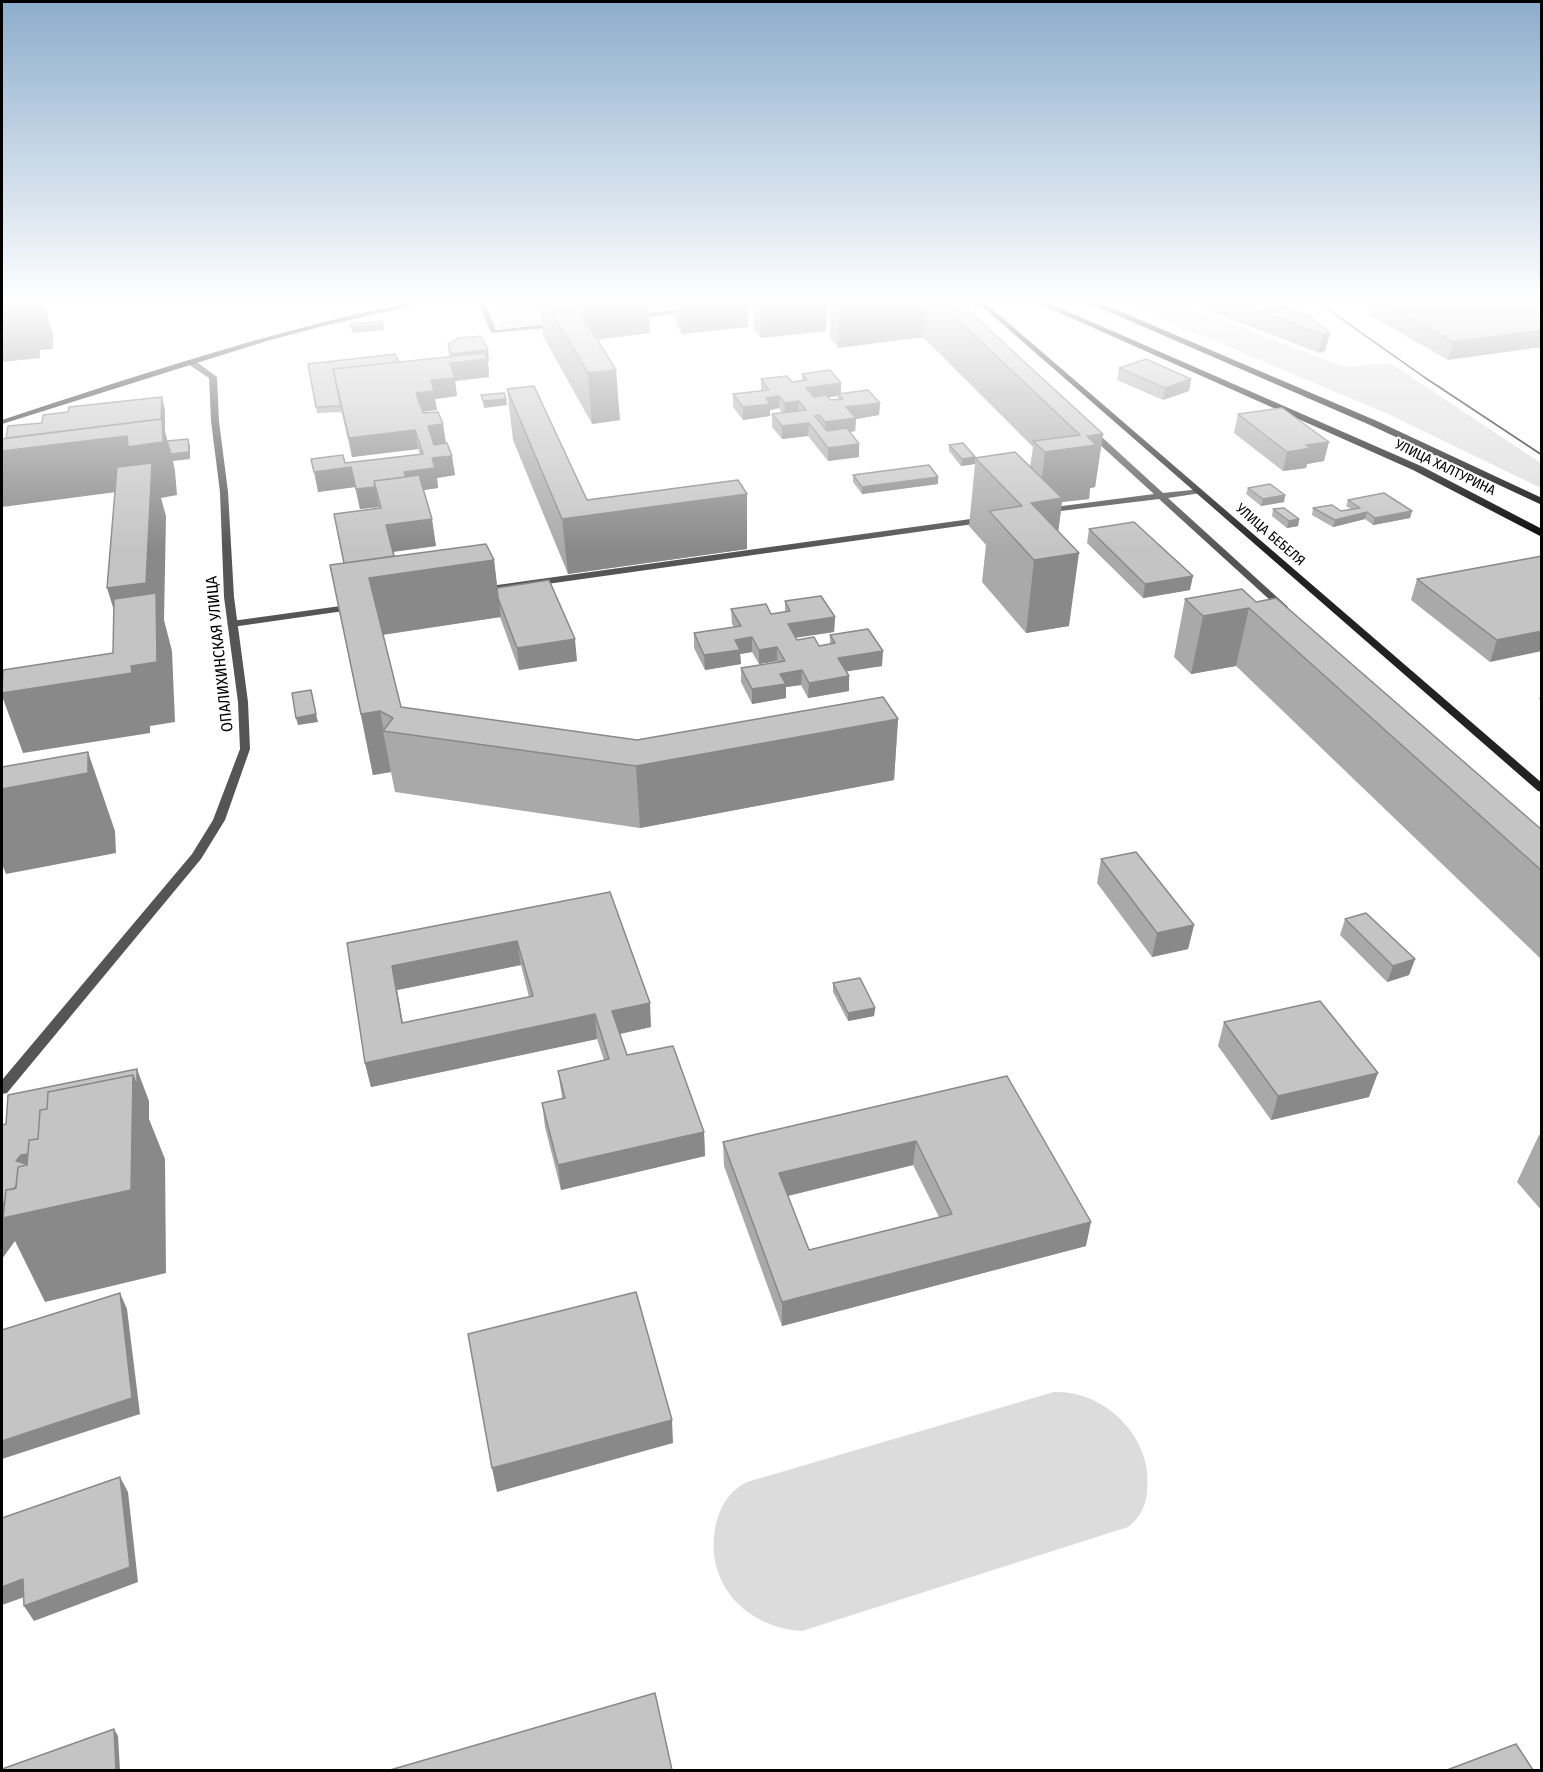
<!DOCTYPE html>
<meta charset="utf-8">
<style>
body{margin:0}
#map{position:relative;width:1543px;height:1772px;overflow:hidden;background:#fff;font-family:"Fira Sans Condensed",sans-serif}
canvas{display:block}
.frame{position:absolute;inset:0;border:3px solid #000;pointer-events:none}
</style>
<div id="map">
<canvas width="1543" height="1772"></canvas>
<div class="frame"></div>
</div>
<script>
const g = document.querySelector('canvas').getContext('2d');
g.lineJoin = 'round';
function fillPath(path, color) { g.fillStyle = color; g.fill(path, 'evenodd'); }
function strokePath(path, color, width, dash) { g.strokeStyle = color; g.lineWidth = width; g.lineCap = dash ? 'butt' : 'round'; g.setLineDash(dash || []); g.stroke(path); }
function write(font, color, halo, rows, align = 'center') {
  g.font = font + ' "Fira Sans Condensed",sans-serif'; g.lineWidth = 4.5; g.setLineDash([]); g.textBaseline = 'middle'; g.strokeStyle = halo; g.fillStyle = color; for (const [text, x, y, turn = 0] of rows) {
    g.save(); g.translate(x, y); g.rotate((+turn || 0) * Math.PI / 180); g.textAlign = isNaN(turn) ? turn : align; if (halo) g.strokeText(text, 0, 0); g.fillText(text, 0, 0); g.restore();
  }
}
fillPath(new Path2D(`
 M 519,301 L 652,301 L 498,316 L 493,304 Z
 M 704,301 L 768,301 L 501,329 L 498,322 Z
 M 1130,301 L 1173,301 L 1344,367 L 1390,363 L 1541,463 L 1541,488 L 1388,414 L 1131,306 Z
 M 1054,1392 C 1106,1390 1154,1439 1147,1491 C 1146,1506 1140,1518 1128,1527 L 802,1631 C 748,1628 705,1585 715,1529 C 719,1508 728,1492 747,1482 Z`), '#dcdcdc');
fillPath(new Path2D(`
 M 35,301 L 58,301 L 2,309 L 2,305 Z
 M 478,301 L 484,301 L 496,330 L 557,323 L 560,325 L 557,327 L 491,333 Z
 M 757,301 L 780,301 L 733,308 L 730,306 Z
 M 691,308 L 693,309 L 693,311 L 634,319 L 631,317 L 634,315 Z
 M 1087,429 L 1093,429 L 1163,493 L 1201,489 L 1201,493 L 1168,498 L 1288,607 L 1288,611 L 1282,611 L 1159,499 L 1044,513 L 1044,509 L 1047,508 L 1154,494 L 1087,433 Z
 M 985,517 L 989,520 L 988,522 L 483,593 L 478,590 L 483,587 Z
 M 355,604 L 360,607 L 358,609 L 232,627 L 227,624 L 232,621 Z`), '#555');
fillPath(new Path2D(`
 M 188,360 L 194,360 L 217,377 L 219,421 L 228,492 L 234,597 L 248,702 L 250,749 L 225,820 L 201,859 L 7,1093 L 2,1094 L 2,1080 L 192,854 L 213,820 L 240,749 L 238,702 L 224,597 L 220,492 L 211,421 L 209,378 L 188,364 Z`), '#555');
fillPath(new Path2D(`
 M 418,301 L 433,301 L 323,326 L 270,340 L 2,424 L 2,420 C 139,375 276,329 418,301 Z
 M 976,301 L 983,301 L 1542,783 L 1542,792 L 1538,791 Z`), '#222');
fillPath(new Path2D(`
 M 1033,301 L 1044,301 L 1421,466 L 1542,529 L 1542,537 L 1413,470 Z
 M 1084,301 L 1096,301 L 1377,421 L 1542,498 L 1542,505 L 1370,425 Z`), '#000');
strokePath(new Path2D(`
 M 1316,301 L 1424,377 L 1542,455`), '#000', 1.5);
fillPath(new Path2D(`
 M 540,301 L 648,301 L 650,333 L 597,340 L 620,420 L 592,424 L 543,336 Z
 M 675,301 L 747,301 L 748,327 L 682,334 L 676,325 Z
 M 754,301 L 827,301 L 826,331 L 761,338 L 754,330 Z
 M 831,301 L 969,301 L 968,311 L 1103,434 L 1095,487 L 1090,488 L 1089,499 L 1062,502 L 1058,531 L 1069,626 L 1026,633 L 982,582 L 986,545 L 969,526 L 975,464 L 961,466 L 949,451 L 949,445 L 975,457 L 1030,467 L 1033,447 L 923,337 L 838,348 L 830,338 Z
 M 1190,301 L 1268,301 L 1330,333 L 1325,351 L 1319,353 L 1190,303 Z
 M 1371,301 L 1542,301 L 1448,360 L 1368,314 Z
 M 448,344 L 488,350 L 489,362 L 488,362 L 489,377 L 455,381 L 457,396 L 435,399 L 437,410 L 422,412 L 446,443 L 455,475 L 437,478 L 438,488 L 424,490 L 436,546 L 393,552 L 394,556 L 494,560 L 497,588 L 577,661 L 519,670 L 500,617 L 383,635 L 401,707 L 637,740 L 898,719 L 894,780 L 640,828 L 395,792 L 391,772 L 373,775 L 330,565 L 344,563 L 379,508 L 379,507 L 360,509 L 355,487 L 318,492 L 345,463 L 420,454 L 418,449 L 352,457 L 341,410 L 342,412 L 317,413 L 308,364 L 399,362 L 449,357 Z
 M 1119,368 L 1191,379 L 1189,391 L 1163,400 L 1117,380 Z
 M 802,374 L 841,393 L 880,403 L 879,415 L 856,419 L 855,431 L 850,432 L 859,457 L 828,461 L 808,436 L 782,439 L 772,427 L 772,414 L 782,413 L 779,408 L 770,410 L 770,416 L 743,420 L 733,407 L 733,394 L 761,391 L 761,379 L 792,382 L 802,380 ZM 838,396 L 838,399 L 831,400 L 828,397 Z
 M 507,389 L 587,500 L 747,494 L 747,549 L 568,574 L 513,440 Z
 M 1238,414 L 1324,461 L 1307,464 L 1306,468 L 1283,471 L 1234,433 Z
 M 853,475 L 938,477 L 938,484 L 862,494 L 853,482 Z
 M 1248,488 L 1285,495 L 1284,502 L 1261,506 L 1246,494 Z
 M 1348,500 L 1412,511 L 1410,518 L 1373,525 L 1365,519 L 1333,527 L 1312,515 L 1313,508 L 1341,511 L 1351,509 L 1346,506 Z
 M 1273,509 L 1299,519 L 1298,526 L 1287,528 L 1272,516 Z
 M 1089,529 L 1190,590 L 1143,598 L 1087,543 Z
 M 1542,556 L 1490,662 L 1411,600 L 1417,579 Z
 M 1185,599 L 1256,602 L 1542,830 L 1542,960 L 1236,666 L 1191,674 L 1174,657 Z
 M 785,601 L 835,617 L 834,632 L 796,637 L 797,640 L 819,646 L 830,644 L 830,635 L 882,666 L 846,671 L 849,691 L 808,698 L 801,685 L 786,687 L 786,698 L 752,704 L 741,682 L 741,668 L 777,662 L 777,661 L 759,664 L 752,652 L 740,654 L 741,664 L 705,670 L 694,648 L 694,633 L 734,627 L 732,624 L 731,609 L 771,614 L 785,612 Z
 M 1542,692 L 1542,701 L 1539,699 Z
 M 1101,859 L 1194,925 L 1188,949 L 1152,957 L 1097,883 Z
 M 610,892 L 651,1027 L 620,1034 L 627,1055 L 704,1132 L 705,1156 L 561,1190 L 545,1127 L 542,1103 L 562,1098 L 558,1071 L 604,1060 L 597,1039 L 371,1087 L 365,1063 L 347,943 ZM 521,965 L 529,997 L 403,1023 L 397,990 Z
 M 1345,919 L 1415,959 L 1409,975 L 1387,982 L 1340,935 Z
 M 833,983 L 875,1008 L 874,1016 L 848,1021 L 833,992 Z
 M 1224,1022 L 1369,1097 L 1271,1120 L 1218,1046 Z
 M 1007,1076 L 1086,1246 L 782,1326 L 724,1166 L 723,1142 ZM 913,1165 L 939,1217 L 809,1250 L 788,1196 Z
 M 1539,1135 L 1542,1135 L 1542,1211 L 1517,1182 Z`), '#a9a9a9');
fillPath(new Path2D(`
 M 2,301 L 43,301 L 53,334 L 53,349 L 40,350 L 40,358 L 2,362 Z
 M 570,301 L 648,301 L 650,333 L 573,342 Z
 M 681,301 L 747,301 L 748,327 L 682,334 Z
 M 761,301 L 827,301 L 826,331 L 761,338 Z
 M 839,301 L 926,301 L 923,337 L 838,348 Z
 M 939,301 L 969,301 L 966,328 L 939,302 Z
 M 383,324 L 384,330 L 353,333 L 351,327 Z
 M 1542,330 L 1542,347 L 1448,360 L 1453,342 Z
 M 1330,333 L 1325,351 L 1319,353 L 1323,335 Z
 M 488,350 L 489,362 L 488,362 L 489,377 L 455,381 L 457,396 L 435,399 L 437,410 L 419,412 L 416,393 L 450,363 L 452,363 L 451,354 Z
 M 616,370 L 620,420 L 592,424 L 588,373 Z
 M 1191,379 L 1189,391 L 1163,400 L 1165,388 Z
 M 841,383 L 841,396 L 838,394 L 838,396 L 806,400 L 806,388 Z
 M 779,396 L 779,408 L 770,410 L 770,416 L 743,420 L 743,407 L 766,398 Z
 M 162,397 L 165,410 L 165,431 L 171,454 L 188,439 L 190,445 L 190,459 L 173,461 L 175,471 L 177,495 L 161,498 L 166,516 L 164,620 L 172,651 L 175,722 L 150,726 L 150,733 L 23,753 L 2,696 L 2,693 L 132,673 L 125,646 L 107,588 L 139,489 L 2,507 L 2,451 Z
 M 506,399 L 507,405 L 484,408 L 483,401 Z
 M 799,401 L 798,414 L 785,416 L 785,403 Z
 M 880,403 L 879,415 L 856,419 L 855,431 L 825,435 L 825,422 L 846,407 Z
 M 809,423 L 808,436 L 782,439 L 782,426 Z
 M 443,424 L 446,443 L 431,445 L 428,426 Z
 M 415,430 L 418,449 L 352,457 L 349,438 Z
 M 1103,434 L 1095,487 L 1090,488 L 1089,499 L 1062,502 L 1055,557 L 1079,553 L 1069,626 L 1026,633 L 1034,560 L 1031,503 L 1039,502 L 1045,452 L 1087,436 Z
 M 1329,442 L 1324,461 L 1307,464 L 1306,468 L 1283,471 L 1287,452 L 1306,445 Z
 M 859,444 L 859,457 L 828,461 L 828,448 Z
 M 452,456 L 455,475 L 437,478 L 438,488 L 409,492 L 404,472 L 432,458 Z
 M 975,457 L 975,464 L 961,466 L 962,459 Z
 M 351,467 L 355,487 L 318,492 L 314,472 Z
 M 938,477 L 938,484 L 862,494 L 862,487 Z
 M 375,487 L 379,507 L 360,509 L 356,489 Z
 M 747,494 L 747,549 L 568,574 L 562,519 Z
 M 1285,495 L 1284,502 L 1261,506 L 1263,499 Z
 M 1412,511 L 1410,518 L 1373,525 L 1375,518 Z
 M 1367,512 L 1365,519 L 1333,527 L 1335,520 Z
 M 432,519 L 436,546 L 391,552 L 386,525 Z
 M 1299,519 L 1298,526 L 1287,528 L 1289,521 Z
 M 494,560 L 501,617 L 380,635 L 345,567 Z
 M 1193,576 L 1190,590 L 1143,598 L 1145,584 Z
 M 1249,608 L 1236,666 L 1191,674 L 1203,616 Z
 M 835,617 L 834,632 L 788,639 L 788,624 Z
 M 1542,631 L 1542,651 L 1490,662 L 1497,640 Z
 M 752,637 L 752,652 L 740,654 L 741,664 L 705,670 L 704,655 L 735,640 Z
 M 575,639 L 577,661 L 519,670 L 517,648 Z
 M 777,647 L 777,661 L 759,664 L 759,650 Z
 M 883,651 L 882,666 L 837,673 L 838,658 Z
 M 802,670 L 801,685 L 786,687 L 786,698 L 752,704 L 752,689 L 780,674 Z
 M 849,676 L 849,691 L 808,698 L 809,683 Z
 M 380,711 L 384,731 L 383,731 L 391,772 L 373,775 L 361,714 Z
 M 316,714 L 318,722 L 298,725 L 296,718 Z
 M 898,719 L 894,780 L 640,828 L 636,766 Z
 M 88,752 L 115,831 L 116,853 L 6,874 L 2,864 L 2,789 Z
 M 1194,925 L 1188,949 L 1152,957 L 1157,933 Z
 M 517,941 L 521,965 L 397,990 L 407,1047 L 392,966 Z
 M 1415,959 L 1409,975 L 1387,982 L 1393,966 Z
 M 650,1003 L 651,1027 L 614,1035 L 612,1011 Z
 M 875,1008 L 874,1016 L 848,1021 L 848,1013 Z
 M 595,1014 L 597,1039 L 371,1087 L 365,1063 Z
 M 137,1069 L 149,1101 L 149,1119 L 165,1159 L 166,1273 L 45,1302 L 15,1241 L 2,1259 L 2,1205 L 16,1161 L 21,1155 L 133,1075 Z
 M 1378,1073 L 1369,1097 L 1271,1120 L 1278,1096 Z
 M 704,1132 L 705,1156 L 561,1190 L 558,1165 Z
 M 916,1141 L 913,1165 L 779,1198 L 779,1173 Z
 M 1091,1222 L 1086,1246 L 782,1326 L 782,1302 Z
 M 120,1293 L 127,1309 L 140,1414 L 2,1459 L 2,1441 Z
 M 672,1420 L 673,1443 L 497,1492 L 492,1468 Z
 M 120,1477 L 128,1492 L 138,1582 L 34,1621 L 24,1606 Z
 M 23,1579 L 33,1594 L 2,1605 L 2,1587 Z
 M 114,1729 L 118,1736 L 120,1770 L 116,1770 Z`), '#898989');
const building = new Path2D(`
 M 545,301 L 573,301 L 616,370 L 588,373 Z
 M 948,301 L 958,301 L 1103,434 L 1087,436 L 1096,445 L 1045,452 L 1033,441 L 1080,435 L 939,302 Z
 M 1233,301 L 1268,301 L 1307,315 L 1330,333 L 1323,335 Z
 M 1380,301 L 1542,301 L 1542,330 L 1453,342 Z
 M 382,321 L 383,324 L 351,327 L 350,324 Z
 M 481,336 L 488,350 L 451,354 L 448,344 L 459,338 Z
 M 485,353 L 487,359 L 450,363 L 455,378 L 431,380 L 434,391 L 416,393 L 423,413 L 438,412 L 443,424 L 428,426 L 434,445 L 447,443 L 452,456 L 432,458 L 435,468 L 404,472 L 406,477 L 374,481 L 375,487 L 356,489 L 351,467 L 314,472 L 311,459 L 343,455 L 345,463 L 423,454 L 415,430 L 349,438 L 333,369 Z
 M 395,354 L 399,362 L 333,369 L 341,406 L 316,407 L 308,364 Z
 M 1146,359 L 1191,379 L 1165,388 L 1119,368 Z
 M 830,370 L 841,383 L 806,388 L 814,397 L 826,395 L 831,400 L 843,399 L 838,394 L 868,390 L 880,403 L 846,407 L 856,418 L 825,422 L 819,415 L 815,416 L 827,431 L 847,428 L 859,444 L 828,448 L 809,423 L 782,426 L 772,414 L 806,410 L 799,401 L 785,403 L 779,396 L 766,398 L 770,404 L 743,407 L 733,394 L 769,390 L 761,379 L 787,376 L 792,382 L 807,380 L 802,374 Z
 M 534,386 L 587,500 L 738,480 L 747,494 L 562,519 L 507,389 Z
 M 504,393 L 506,399 L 483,401 L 481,395 Z
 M 162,397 L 161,419 L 6,438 L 8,426 L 42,423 L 43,415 L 68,412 L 69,407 Z
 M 1282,408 L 1329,442 L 1306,445 L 1311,448 L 1287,452 L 1238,414 Z
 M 162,419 L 163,442 L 128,447 L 127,436 L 2,451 L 2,439 Z
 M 188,439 L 189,452 L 171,454 L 167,441 Z
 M 963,443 L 975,457 L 962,459 L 949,445 Z
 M 1015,452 L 1062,498 L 1031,503 L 1079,553 L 1034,560 L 989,511 L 1022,506 L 975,458 Z
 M 152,463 L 146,583 L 107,588 L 117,467 Z
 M 929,465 L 938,477 L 862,487 L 853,475 Z
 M 419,475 L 432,519 L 386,525 L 394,556 L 344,563 L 334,514 L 381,508 L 374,481 Z
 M 1270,484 L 1285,495 L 1263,499 L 1248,488 Z
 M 1384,493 L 1412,511 L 1375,518 L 1367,512 L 1335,520 L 1313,508 L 1332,505 L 1341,511 L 1360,508 L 1348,500 Z
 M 1284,508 L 1299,519 L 1289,521 L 1273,509 Z
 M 1134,522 L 1193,576 L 1145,584 L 1089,529 Z
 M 486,544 L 494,560 L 369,578 L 401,707 L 637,740 L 883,697 L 898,719 L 636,766 L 383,731 L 393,718 L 380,711 L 361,714 L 330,565 Z
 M 1542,556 L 1542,631 L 1497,640 L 1417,579 Z
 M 549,580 L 575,639 L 517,648 L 498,598 L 497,588 Z
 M 1242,589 L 1256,602 L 1276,598 L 1542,830 L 1542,871 L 1249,608 L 1203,616 L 1185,599 Z
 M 156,593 L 157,662 L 131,666 L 132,673 L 2,693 L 3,670 L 113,653 L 114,599 Z
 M 821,596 L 835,617 L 788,624 L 797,640 L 814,637 L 819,646 L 835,643 L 830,635 L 868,629 L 883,651 L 838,658 L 849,676 L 809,683 L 802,670 L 780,674 L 786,684 L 752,689 L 741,668 L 785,661 L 777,647 L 759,650 L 752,637 L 735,640 L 740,650 L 704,655 L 694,633 L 741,626 L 731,609 L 766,604 L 771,614 L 790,611 L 785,601 Z
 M 311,690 L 316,714 L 296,718 L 292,693 Z
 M 88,752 L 88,773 L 2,789 L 2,767 Z
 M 1136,852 L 1194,925 L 1157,933 L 1101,859 Z
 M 610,892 L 650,1003 L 612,1011 L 627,1055 L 673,1046 L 704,1132 L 558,1165 L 542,1103 L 565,1098 L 558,1071 L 609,1059 L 595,1014 L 365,1063 L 347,943 ZM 517,941 L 533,996 L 402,1023 L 392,966 Z
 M 1366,913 L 1415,959 L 1393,966 L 1345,919 Z
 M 860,978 L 875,1008 L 848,1013 L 833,983 Z
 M 1320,1001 L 1378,1073 L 1278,1096 L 1224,1022 Z
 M 137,1069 L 137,1087 L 133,1075 L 48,1092 L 47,1109 L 40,1110 L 38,1139 L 29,1140 L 28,1154 L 21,1155 L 16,1161 L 27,1164 L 27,1165 L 18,1167 L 16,1186 L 14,1189 L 6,1190 L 5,1201 L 2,1205 L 2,1125 L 6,1124 L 8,1095 Z
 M 133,1075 L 131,1190 L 3,1218 L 6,1190 L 16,1188 L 18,1167 L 27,1165 L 29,1140 L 38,1139 L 40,1110 L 47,1109 L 48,1092 Z
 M 1007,1076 L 1091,1222 L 782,1302 L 723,1142 ZM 916,1141 L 952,1214 L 809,1250 L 779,1173 Z
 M 636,1292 L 672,1420 L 492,1468 L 468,1334 Z
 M 120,1293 L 132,1398 L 2,1441 L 2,1330 Z
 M 120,1477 L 130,1567 L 24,1606 L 23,1579 L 2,1587 L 2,1518 Z
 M 655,1693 L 672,1770 L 390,1770 Z
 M 114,1729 L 116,1770 L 2,1770 L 2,1769 Z
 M 1516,1744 L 1533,1770 L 1447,1770 Z`);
fillPath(building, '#c4c4c4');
strokePath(building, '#898989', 1.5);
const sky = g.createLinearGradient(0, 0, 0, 549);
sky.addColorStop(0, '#8cadcc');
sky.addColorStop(0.55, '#fff');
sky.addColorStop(1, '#ffffff00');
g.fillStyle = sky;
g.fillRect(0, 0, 1543, 549);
write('14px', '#000', '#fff', [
 ["УЛИЦА ХАЛТУРИНА",1445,468,26],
 ["УЛИЦА БЕБЕЛЯ",1270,535,41]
]);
write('16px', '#000', '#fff', [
 ["ОПАЛИХИНСКАЯ УЛИЦА",220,654,-96]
]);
</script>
